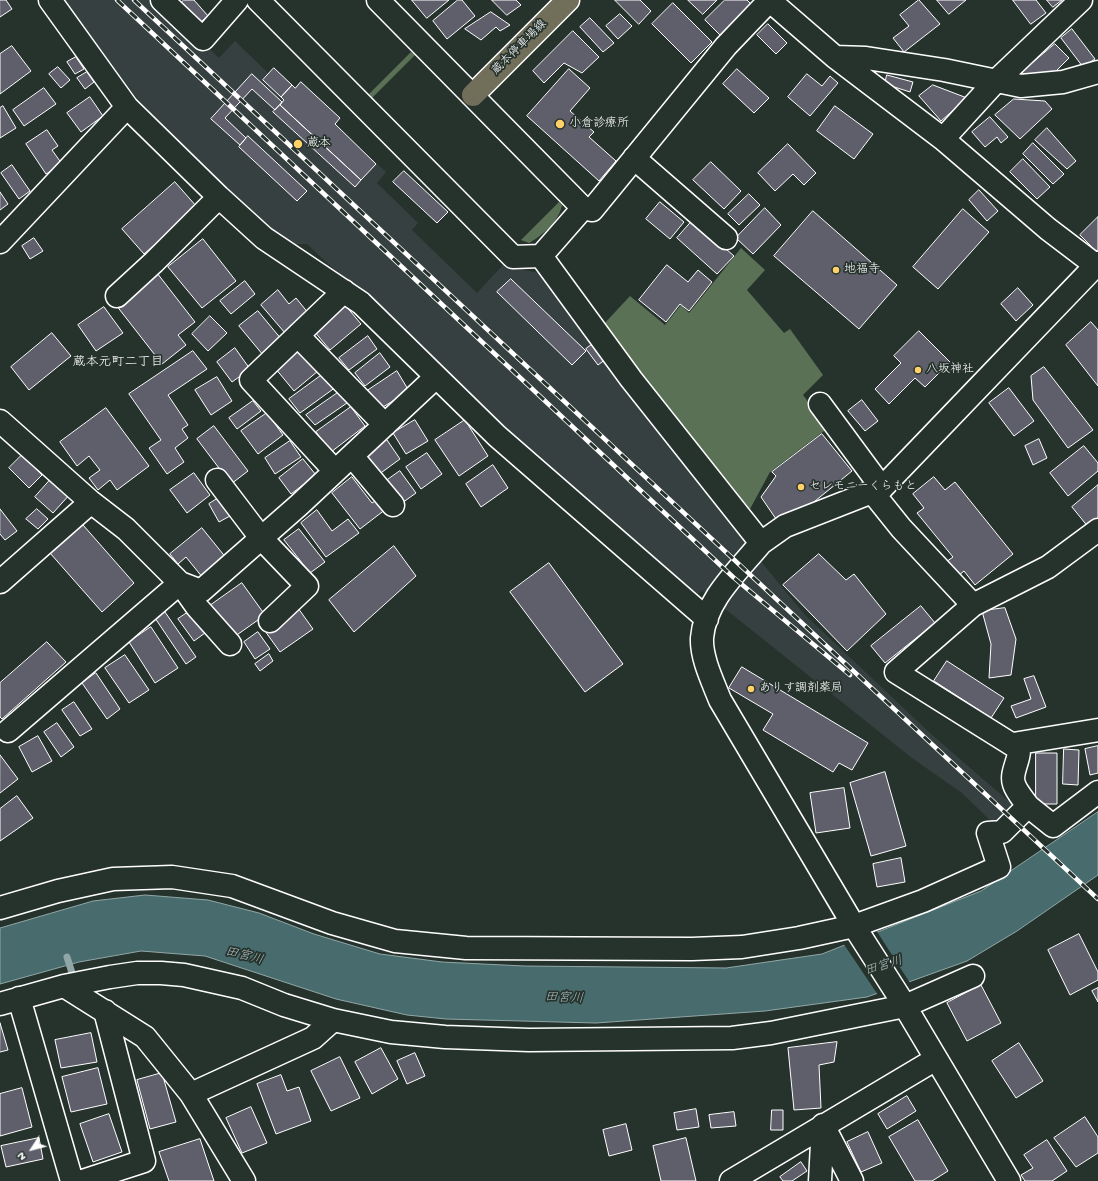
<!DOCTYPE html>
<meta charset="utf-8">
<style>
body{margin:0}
#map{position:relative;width:1098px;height:1181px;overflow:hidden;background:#26332d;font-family:"Gochi Hand",sans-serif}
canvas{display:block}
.north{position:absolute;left:12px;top:1129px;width:40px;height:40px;-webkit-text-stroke:3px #26332d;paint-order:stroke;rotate:234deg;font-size:11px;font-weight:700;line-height:16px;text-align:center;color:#fff}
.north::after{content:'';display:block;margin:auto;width:14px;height:18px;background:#fff;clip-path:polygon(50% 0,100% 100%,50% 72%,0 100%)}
</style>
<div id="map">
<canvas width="1098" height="1181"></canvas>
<div class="north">N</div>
</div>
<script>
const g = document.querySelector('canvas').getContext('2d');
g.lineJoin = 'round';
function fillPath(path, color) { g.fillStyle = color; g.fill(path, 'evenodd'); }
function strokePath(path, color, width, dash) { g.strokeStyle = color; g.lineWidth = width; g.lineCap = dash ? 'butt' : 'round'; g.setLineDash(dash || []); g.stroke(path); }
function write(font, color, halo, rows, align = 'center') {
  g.font = font + ' "Gochi Hand","Klee One",sans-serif'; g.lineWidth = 3.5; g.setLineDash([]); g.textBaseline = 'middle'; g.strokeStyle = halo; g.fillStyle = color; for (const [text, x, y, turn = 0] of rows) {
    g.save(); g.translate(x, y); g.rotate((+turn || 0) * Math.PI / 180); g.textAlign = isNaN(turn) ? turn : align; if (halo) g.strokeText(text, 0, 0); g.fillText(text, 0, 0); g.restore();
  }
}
fillPath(new Path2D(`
 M 65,0 L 157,0 L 219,58 L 235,41 L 269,74 L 274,68 L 295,88 L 301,82 L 340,118 L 335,125 L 386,172 L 377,183 L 418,223 L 412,230 L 477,293 L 503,265 L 543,274 L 753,552 L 805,615 L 931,734 L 1013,805 L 1001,821 L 996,826 L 962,793 L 912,758 L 714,600 L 702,591 L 695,596 L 556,478 L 307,244 L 293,244 L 275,235 L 227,190 L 136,97 Z`), '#374040');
fillPath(new Path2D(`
 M 411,52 L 415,55 L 372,98 L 369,94 Z
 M 559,202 L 562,205 C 559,221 543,235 529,243 L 521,240 Z
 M 741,248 L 765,270 L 747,290 L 784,333 L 790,329 L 823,375 L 803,395 L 828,428 L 770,472 L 750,509 L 603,325 L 630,296 L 665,325 L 681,305 L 689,313 Z`), '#5a7155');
const water = new Path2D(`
 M 1098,812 L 1098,875 L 1017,931 L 967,961 L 867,997 L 765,1011 L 596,1023 L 446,1019 L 407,1015 L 336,999 L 205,956 L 141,951 L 79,962 L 0,984 L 0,928 L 93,901 L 145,895 L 208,900 L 259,913 L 314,934 L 380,954 L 442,962 L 524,966 L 726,968 L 822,954 L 981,891 Z`);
fillPath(water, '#486c6d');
strokePath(water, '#91a7a7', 1);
fillPath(new Path2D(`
 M 876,930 L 910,983 L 878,995 L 843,943 Z`), '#26332d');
strokePath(new Path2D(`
 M 67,957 L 73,976`), '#91a7a7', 7);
const building = new Path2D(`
 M 0,0 L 6,0 L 12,9 L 0,17 Z
 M 184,0 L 194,0 L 208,16 L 197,25 L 179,5 Z
 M 412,0 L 449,0 L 427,18 Z
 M 458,0 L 462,0 L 475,16 L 447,39 L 433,21 Z
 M 492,0 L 516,0 L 521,5 L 507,15 Z
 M 615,0 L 640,0 L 651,11 L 639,24 Z
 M 688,0 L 717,0 L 703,14 Z
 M 725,0 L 747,0 L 754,7 L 723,38 L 705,20 Z
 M 919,0 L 940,24 L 904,52 L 893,38 L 909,26 L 900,15 Z
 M 937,0 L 966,0 L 949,14 Z
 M 1013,0 L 1036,0 L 1046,13 L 1031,24 Z
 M 1047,0 L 1062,0 L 1053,7 Z
 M 673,3 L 712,42 L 691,63 L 652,24 Z
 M 491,12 L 510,25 L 500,31 L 496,27 L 481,40 L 465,29 Z
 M 620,14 L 632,26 L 618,39 L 606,26 Z
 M 590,18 L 614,43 L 603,52 L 580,27 Z
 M 768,24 L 787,43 L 776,54 L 757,35 Z
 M 1072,29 L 1095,59 L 1083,67 L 1061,38 Z
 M 573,31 L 599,57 L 582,73 L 564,63 L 544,83 L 533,71 Z
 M 1055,44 L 1069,58 L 1048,79 L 1027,79 L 1022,72 Z
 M 12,46 L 31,71 L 0,94 L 0,54 Z
 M 76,57 L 84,69 L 75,74 L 67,62 Z
 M 58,67 L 70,80 L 61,88 L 49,74 Z
 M 274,68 L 292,85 L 281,97 L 263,80 Z
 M 569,69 L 590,88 L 570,111 L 594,132 L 589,137 L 616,161 L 599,181 L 527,116 Z
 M 737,69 L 769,98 L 754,113 L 723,84 Z
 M 87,72 L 94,82 L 85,89 L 77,78 Z
 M 252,74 L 282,102 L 275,110 L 252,89 L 225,118 L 246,138 L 240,145 L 211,119 Z
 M 807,74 L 822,86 L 830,76 L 838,83 L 810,116 L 788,97 Z
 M 887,75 L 913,82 L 910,92 L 885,84 Z
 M 301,82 L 340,118 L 335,124 L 376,164 L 361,180 L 280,105 L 284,100 L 281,97 L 292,85 L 295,88 Z
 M 933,85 L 967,98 L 941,121 L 919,96 Z
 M 44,88 L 56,104 L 24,126 L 13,110 Z
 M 90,97 L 103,116 L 81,132 L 67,113 Z
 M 1014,99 L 1045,101 L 1052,109 L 1020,139 L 995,115 Z
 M 280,105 L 361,180 L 355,187 L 273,112 Z
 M 3,106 L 16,128 L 0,138 L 0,108 Z
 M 835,106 L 873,134 L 854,159 L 817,131 Z
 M 990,117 L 1008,137 L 1001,143 L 997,137 L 985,147 L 972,132 Z
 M 1047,128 L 1076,161 L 1067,169 L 1035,140 Z
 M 47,130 L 58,146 L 52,150 L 62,164 L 46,174 L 26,144 Z
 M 248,136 L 307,191 L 297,201 L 239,147 Z
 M 1033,143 L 1064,174 L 1053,184 L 1023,154 Z
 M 788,144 L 816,173 L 804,185 L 793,174 L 775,191 L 758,173 Z
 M 1023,159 L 1050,187 L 1037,199 L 1010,172 Z
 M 711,162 L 741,191 L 724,209 L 693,180 Z
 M 12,165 L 30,191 L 19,199 L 1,173 Z
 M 404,171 L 448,212 L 437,223 L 393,182 Z
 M 175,182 L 197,207 L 144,254 L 122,229 Z
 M 979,190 L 998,211 L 987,221 L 969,200 Z
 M 0,192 L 8,204 L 0,210 Z
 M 749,194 L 760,205 L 739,225 L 728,214 Z
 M 660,202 L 684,222 L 670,239 L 646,219 Z
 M 765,208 L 781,225 L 753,254 L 736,238 Z
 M 963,209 L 989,232 L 938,289 L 913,267 Z
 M 813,211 L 897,285 L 859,329 L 774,256 Z
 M 1098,217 L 1098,253 L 1080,235 Z
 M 693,220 L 734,256 L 717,274 L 677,238 Z
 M 34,238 L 43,251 L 30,259 L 22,246 Z
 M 203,239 L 236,281 L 202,308 L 168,267 Z
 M 667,265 L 688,282 L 698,270 L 712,282 L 689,311 L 680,304 L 666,322 L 639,300 Z
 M 157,273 L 195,322 L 178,335 L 186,345 L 162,364 L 116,305 Z
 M 511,279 L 586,351 L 572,365 L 497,292 Z
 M 245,281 L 255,294 L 231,314 L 220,301 Z
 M 1018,288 L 1033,305 L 1016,321 L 1001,304 Z
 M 278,290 L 289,304 L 296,298 L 309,314 L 285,333 L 261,305 Z
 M 345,305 L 361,324 L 330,350 L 314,331 Z
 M 104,307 L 123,333 L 96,351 L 78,325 Z
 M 258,311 L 282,340 L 263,355 L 239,326 Z
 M 210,316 L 227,333 L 208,351 L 192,334 Z
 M 1091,322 L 1098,330 L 1098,386 L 1066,345 Z
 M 919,331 L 950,362 L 925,387 L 915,378 L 889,404 L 875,389 L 901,363 L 894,356 Z
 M 52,333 L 71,356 L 29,390 L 11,367 Z
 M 368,336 L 377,349 L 349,370 L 339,358 Z
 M 594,343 L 606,359 L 598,365 L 586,349 Z
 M 235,348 L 250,369 L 232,382 L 217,362 Z
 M 299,349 L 318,371 L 294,391 L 275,368 Z
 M 193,351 L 207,369 L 168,395 L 188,425 L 182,429 L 188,438 L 175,448 L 184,462 L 167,474 L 149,448 L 161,440 L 129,394 Z
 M 380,353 L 390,367 L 365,386 L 355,373 Z
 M 1044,367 L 1093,430 L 1068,448 L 1033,400 L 1031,376 Z
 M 397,371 L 409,391 L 383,407 L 367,391 Z
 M 326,372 L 336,387 L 300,413 L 289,399 Z
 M 217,377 L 232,401 L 211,415 L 195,390 Z
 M 1009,388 L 1034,421 L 1014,436 L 989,403 Z
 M 339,392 L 347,403 L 315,425 L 306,415 Z
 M 862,400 L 878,421 L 865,431 L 848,411 Z
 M 253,401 L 261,411 L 237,429 L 229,418 Z
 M 351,407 L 365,426 L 331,452 L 316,432 Z
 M 106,408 L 149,466 L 117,490 L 110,480 L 98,490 L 89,478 L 100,470 L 89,456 L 77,466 L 60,442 Z
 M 267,413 L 283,435 L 258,454 L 241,431 Z
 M 415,420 L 428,441 L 406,454 L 393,433 Z
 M 465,420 L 488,456 L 459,476 L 435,440 Z
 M 214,426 L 248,471 L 231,484 L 197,439 Z
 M 822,434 L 852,471 L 804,510 L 776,519 L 761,497 L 776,476 L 772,472 Z
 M 1039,439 L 1047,458 L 1033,465 L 1025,446 Z
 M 387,440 L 400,459 L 378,475 L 365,456 Z
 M 290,441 L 301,457 L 275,474 L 265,458 Z
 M 1084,446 L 1098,463 L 1098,471 L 1068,496 L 1050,473 Z
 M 427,453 L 442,474 L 421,489 L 406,467 Z
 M 22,455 L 42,475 L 29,488 L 9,468 Z
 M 303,459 L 316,475 L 291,494 L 279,478 Z
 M 493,465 L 508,488 L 481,507 L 466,484 Z
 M 400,471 L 416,493 L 402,503 L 386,481 Z
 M 194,473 L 210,495 L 187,513 L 170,490 Z
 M 352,477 L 372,503 L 378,499 L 386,509 L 360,529 L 332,493 Z
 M 934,477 L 945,490 L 955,482 L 1013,554 L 975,585 L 964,571 L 958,576 L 946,562 L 953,557 L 917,513 L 924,508 L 913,494 Z
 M 51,479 L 71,493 L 53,513 L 35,497 Z
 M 1098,485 L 1098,520 L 1089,528 L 1072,507 Z
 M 220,497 L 230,516 L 219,522 L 209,504 Z
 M 0,509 L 17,531 L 5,540 L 0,534 Z
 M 37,509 L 48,519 L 38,529 L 26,519 Z
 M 317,510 L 332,531 L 348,519 L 359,533 L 326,557 L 301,523 Z
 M 83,525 L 134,583 L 102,612 L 50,553 Z
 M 202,528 L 227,559 L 203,578 L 186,557 L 178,564 L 170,554 Z
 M 299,529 L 325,562 L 310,573 L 284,540 Z
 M 394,546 L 416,576 L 354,632 L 329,600 Z
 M 819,554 L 846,580 L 854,574 L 886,614 L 847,651 L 783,585 Z
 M 549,563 L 623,664 L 585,692 L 510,592 Z
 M 242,583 L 265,615 L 234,637 L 211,605 Z
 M 921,606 L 935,623 L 885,663 L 871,646 Z
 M 298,608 L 313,629 L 280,652 L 265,631 Z
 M 1005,608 L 1016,639 L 1011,675 L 989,678 L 991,644 L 982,611 Z
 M 190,611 L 205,633 L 194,641 L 178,619 Z
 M 165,612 L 196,657 L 186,664 L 155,618 Z
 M 151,627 L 178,668 L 155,683 L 129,642 Z
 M 258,632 L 270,649 L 255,659 L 244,642 Z
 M 47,642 L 66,662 L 2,719 L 0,717 L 0,683 Z
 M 269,654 L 273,661 L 260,671 L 255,664 Z
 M 125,655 L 149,690 L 129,703 L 105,668 Z
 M 947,661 L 1004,698 L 991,718 L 934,681 Z
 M 742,667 L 868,743 L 852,770 L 839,763 L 833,772 L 763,730 L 773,714 L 729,688 Z
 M 96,673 L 120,709 L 107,719 L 82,683 Z
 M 1034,676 L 1046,707 L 1016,718 L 1011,706 L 1031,699 L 1024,679 Z
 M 74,702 L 92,729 L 80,736 L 62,710 Z
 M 57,723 L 74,747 L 61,757 L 44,732 Z
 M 38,736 L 52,761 L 32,772 L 19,747 Z
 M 1098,746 L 1098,773 L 1090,775 L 1085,749 Z
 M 1064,749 L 1079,750 L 1078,785 L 1063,784 Z
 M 1036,753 L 1057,753 L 1057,804 L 1036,804 Z
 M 0,755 L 18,779 L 0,793 Z
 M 885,772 L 906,846 L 871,856 L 850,783 Z
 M 844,788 L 850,828 L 816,833 L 810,793 Z
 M 17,796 L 33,818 L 0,841 L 0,809 Z
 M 901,858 L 905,882 L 877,887 L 873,864 Z
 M 1079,934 L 1098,972 L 1098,980 L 1070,995 L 1048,950 Z
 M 981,985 L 1001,1023 L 967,1041 L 947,1003 Z
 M 1098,988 L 1098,1002 L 1092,991 Z
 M 0,1023 L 8,1050 L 0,1052 Z
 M 91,1033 L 97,1062 L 61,1068 L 55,1040 Z
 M 837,1042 L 834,1062 L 819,1065 L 821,1108 L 794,1110 L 788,1048 Z
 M 1019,1043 L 1043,1081 L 1016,1098 L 992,1061 Z
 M 381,1048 L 398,1079 L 372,1094 L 355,1062 Z
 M 415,1053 L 425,1076 L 407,1084 L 397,1061 Z
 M 340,1057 L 360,1098 L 331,1111 L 311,1071 Z
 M 98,1068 L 107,1104 L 71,1112 L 62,1077 Z
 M 162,1073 L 176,1122 L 150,1129 L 137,1080 Z
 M 281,1075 L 287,1091 L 299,1087 L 311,1121 L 276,1134 L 257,1084 Z
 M 22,1088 L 32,1127 L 0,1136 L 0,1094 Z
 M 907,1096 L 916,1111 L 887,1129 L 878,1114 Z
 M 251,1107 L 267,1143 L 242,1153 L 226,1118 Z
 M 696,1109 L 699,1127 L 677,1130 L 674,1113 Z
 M 772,1110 L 783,1110 L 783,1130 L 771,1130 Z
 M 734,1112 L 736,1126 L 711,1128 L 709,1115 Z
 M 109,1114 L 122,1152 L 93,1162 L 80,1124 Z
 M 1085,1117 L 1098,1137 L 1098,1153 L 1076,1167 L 1054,1138 Z
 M 918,1120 L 948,1171 L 932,1181 L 915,1181 L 889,1137 Z
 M 626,1124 L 632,1150 L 609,1156 L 603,1130 Z
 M 868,1132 L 882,1163 L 861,1172 L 847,1142 Z
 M 39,1138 L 43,1159 L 6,1167 L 1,1146 Z
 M 686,1138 L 696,1181 L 661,1181 L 653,1146 Z
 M 200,1139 L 214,1181 L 169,1181 L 159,1152 Z
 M 1047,1140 L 1067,1171 L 1052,1181 L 1025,1181 L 1021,1175 L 1033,1168 L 1024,1155 Z
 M 801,1162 L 807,1171 L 792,1181 L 783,1181 L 780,1177 Z`);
fillPath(building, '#5f5f6b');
strokePath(building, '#fff', 1);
const minor = new Path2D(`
 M 50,0 L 127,107 L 219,197 L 264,238 L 361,303 L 497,436 L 707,619
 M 162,0 L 203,39 L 237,0
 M 258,0 L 513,257 L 541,256 L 583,208 L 378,0
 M 769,0 L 835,57 L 943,139 L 1048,229 L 1098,267
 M 835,57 L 866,58 L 944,70 L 1021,86 L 1063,82 L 1098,72
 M 943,139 L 996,81 L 1081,0
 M 634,158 L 726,238
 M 583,208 L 592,210 L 726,46 L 770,0
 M 0,242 L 127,107
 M 541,256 L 631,379 L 761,543 L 785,526 L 882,488 L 1098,263
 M 117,296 L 154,262 L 219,197
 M 299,334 L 306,344 L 385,425
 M 820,404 L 882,488
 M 0,421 L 91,502 L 126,529 L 180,583 L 197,607 L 230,644
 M 352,456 L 393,505
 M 335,471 L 251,380 L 344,291
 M 217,480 L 261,538 L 307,586 L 270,621
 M 873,493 L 901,528 L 973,605
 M 761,543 C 738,571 705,600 702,638 C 701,658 713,682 720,700 L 854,926 L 900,998 L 1009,1181
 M 0,582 L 91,502
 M 8,731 L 180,583 L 201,591 L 299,505 L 436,377
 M 1013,744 L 1098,730
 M 1028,806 L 1053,826 L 1098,792
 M 0,908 L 58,891 L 113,879 L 172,877 L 232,886 L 332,923 L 395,941 L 466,948 L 692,949 L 742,947 L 799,938 L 854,926 L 923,901 L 999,867 L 988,833 L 1002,832 L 1028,806 C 1023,799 1016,791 1014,784 C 1010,773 1020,760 1019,749 L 896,672 L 973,605 L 1048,567 L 1098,530
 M 64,986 L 145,1037 L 191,1094
 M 19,998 L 72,1181
 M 0,1004 L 64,986 L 110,977 L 137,973 L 161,973 L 184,975 L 242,988 L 284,1005 L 333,1020 L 391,1032 L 445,1037 L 529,1040 L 732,1038 L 771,1033 L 905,1006 L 973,976
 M 823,1125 L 852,1181
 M 83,1181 L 144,1161 L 105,1011
 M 244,1181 L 191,1094 L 313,1038 L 333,1020
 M 731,1181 L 936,1059
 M 820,1181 L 823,1125`);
const major = new Path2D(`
 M 473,95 L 568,0`);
strokePath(minor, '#fff', 25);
strokePath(major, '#fff', 25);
strokePath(minor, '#26332d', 22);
strokePath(major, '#716e59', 22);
const rail = new Path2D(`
 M 117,0 L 733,577 L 850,675
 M 134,0 L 1098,899`);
strokePath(rail, '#fff', 4.5);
strokePath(rail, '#26332d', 3, [9]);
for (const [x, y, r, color] of [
 [560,124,5,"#ffd166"],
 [298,144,5,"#ffd166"],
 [836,270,4,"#ffd166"],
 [918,370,4,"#ffd166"],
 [801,487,4,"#ffd166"],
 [751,689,4,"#ffd166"]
]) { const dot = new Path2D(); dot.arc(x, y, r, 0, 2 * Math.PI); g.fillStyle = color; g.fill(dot); strokePath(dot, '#26332d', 1.5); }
write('12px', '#fff', '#26332d', [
 ["蔵本停車場線",520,48,-45]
]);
write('12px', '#fff', '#26332d', [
 ["小倉診療所",569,124],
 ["蔵本",307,144],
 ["地福寺",844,270],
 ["八坂神社",926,370],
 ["セレモニーくらもと",809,487],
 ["ありす調剤薬局",759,689]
], 'left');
write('13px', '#fff', '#26332d', [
 ["蔵本元町二丁目",118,363]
]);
write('italic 13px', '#adbdbd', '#26332d', [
 ["田宮川",244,957,14],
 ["田宮川",884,967,-17],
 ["田宮川",564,999,3]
]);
</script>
